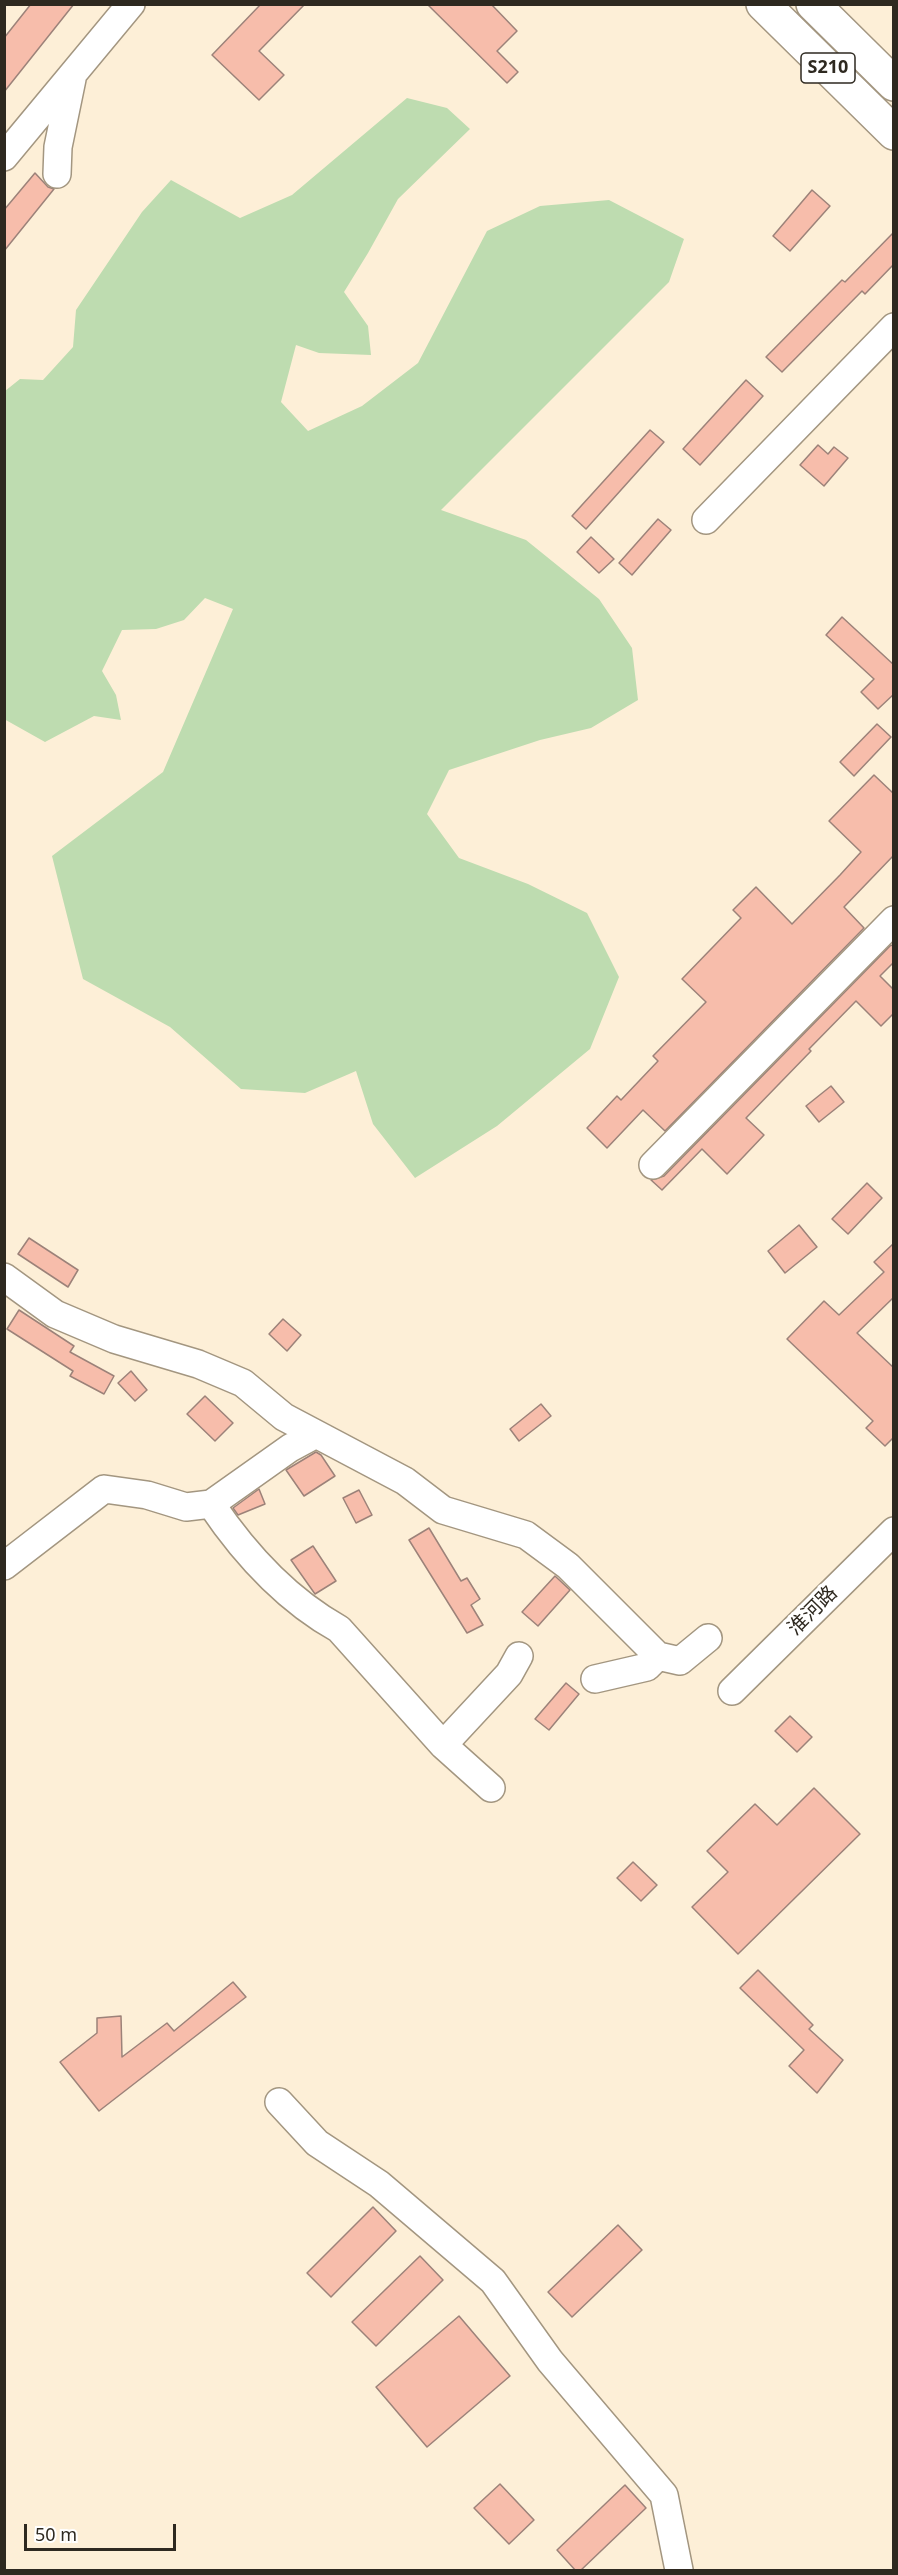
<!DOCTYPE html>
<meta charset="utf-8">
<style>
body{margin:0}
#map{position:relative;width:898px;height:2575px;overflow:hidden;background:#fdefd7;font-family:"Noto Sans",sans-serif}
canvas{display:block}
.frame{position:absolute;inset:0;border:6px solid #2e2920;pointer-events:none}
.scale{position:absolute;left:24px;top:2524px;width:152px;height:27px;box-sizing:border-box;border:3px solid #2e2920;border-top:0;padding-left:8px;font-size:18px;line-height:21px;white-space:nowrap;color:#2e2920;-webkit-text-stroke:4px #fff;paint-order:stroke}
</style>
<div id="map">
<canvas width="898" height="2575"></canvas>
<div class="frame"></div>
<div class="scale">50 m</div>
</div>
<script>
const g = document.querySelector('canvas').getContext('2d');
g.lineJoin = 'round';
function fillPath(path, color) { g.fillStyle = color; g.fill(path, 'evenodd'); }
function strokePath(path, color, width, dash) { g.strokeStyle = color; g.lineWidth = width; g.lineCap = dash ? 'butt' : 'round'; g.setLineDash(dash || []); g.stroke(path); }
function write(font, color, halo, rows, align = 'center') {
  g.font = font + ' "Noto Sans","Noto Sans SC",sans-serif'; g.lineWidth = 6; g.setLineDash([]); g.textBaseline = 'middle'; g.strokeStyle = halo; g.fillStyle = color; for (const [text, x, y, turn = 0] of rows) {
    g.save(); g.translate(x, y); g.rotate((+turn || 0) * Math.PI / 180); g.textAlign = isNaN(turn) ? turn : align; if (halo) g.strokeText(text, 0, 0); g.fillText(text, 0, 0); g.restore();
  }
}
fillPath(new Path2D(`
 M 407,98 L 447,108 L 470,129 L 398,199 L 368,253 L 344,292 L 368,326 L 371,355 L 319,353 L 296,345 L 281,402 L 308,431 L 362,406 L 418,363 L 487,231 L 540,206 L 609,200 L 684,239 L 669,282 L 441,510 L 526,540 L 599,599 L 632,648 L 638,700 L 591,728 L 540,740 L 449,770 L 427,814 L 459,858 L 528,884 L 587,913 L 619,977 L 590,1049 L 497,1126 L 415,1178 L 373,1124 L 356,1071 L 305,1093 L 241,1089 L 170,1027 L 83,979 L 52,856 L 163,772 L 233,609 L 205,598 L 184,620 L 156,629 L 122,630 L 102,671 L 116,695 L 121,720 L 94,716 L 45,742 L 4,719 L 5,391 L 20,379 L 43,380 L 73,347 L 76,310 L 142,212 L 171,180 L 240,218 L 292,195 Z`), '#bedcb0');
const building = new Path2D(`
 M 31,4 L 74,4 L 4,92 L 4,38 Z
 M 261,4 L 305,4 L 259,51 L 284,75 L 259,100 L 212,55 Z
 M 427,4 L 491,4 L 517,31 L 497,51 L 518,72 L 507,83 Z
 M 35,173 L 48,187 L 54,189 L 4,251 L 4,210 Z
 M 812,190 L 830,206 L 790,251 L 773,236 Z
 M 894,232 L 894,264 L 865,294 L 862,291 L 782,372 L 766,357 L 842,280 L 845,282 Z
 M 746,380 L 763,396 L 700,465 L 683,449 Z
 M 650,430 L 664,442 L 586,529 L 572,516 Z
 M 818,445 L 828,454 L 834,447 L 848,458 L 824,486 L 800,465 Z
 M 658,519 L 671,530 L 632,575 L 619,563 Z
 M 591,537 L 614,559 L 599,573 L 577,552 Z
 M 842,617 L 894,665 L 894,694 L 878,709 L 861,692 L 874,679 L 826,635 Z
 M 877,724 L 891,737 L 854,776 L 840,762 Z
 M 874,775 L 894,794 L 894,855 L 844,907 L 864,928 L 665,1131 L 643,1110 L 607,1148 L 587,1128 L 617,1096 L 621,1100 L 658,1061 L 653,1056 L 706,1002 L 682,979 L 741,918 L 733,910 L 756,887 L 792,924 L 840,875 L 861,852 L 829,821 Z
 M 891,945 L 894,947 L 894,962 L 880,976 L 894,990 L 894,1013 L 881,1026 L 856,1001 L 809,1049 L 811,1051 L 746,1118 L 764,1135 L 727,1174 L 702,1149 L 662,1190 L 651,1180 L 664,1176 Z
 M 831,1086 L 844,1102 L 819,1122 L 806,1106 Z
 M 867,1183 L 882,1198 L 848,1234 L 832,1219 Z
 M 799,1225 L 817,1247 L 785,1273 L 768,1251 Z
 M 29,1238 L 78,1270 L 68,1287 L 18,1254 Z
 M 894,1243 L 894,1297 L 857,1333 L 894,1368 L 894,1437 L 885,1446 L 866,1428 L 873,1421 L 787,1339 L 824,1301 L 839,1315 L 884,1272 L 874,1262 Z
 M 19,1310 L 74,1346 L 70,1352 L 114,1376 L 104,1394 L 70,1376 L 73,1371 L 7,1329 Z
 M 283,1319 L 301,1335 L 287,1351 L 269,1334 Z
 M 131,1371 L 147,1390 L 135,1401 L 118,1383 Z
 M 205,1396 L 233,1423 L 215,1441 L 187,1414 Z
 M 541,1404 L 551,1416 L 519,1441 L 510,1429 Z
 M 316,1452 L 321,1455 L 335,1476 L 304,1496 L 286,1470 Z
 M 259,1489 L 265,1504 L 238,1515 L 233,1508 Z
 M 359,1490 L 372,1515 L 356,1523 L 343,1498 Z
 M 429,1528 L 461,1581 L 467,1578 L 480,1599 L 471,1605 L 483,1625 L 467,1633 L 409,1540 Z
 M 313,1546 L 336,1581 L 315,1594 L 291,1560 Z
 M 555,1576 L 570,1590 L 538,1626 L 522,1612 Z
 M 566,1683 L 579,1694 L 549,1730 L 535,1719 Z
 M 790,1716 L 812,1737 L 797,1752 L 775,1731 Z
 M 814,1788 L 860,1834 L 738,1954 L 692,1907 L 728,1872 L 707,1851 L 755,1804 L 777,1825 Z
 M 633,1862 L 657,1885 L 641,1901 L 617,1878 Z
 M 758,1970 L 813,2025 L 809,2029 L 843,2060 L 817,2093 L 789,2066 L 804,2050 L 740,1988 Z
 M 233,1982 L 246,1997 L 99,2111 L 60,2062 L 97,2033 L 97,2018 L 121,2016 L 122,2057 L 167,2023 L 174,2031 Z
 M 373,2207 L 396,2231 L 331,2297 L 307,2273 Z
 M 618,2225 L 642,2250 L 572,2317 L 548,2292 Z
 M 420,2256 L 443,2280 L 376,2346 L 352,2322 Z
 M 459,2316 L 510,2376 L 427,2447 L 376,2387 Z
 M 500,2484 L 534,2520 L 509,2544 L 474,2508 Z
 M 625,2485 L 646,2508 L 580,2571 L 576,2571 L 557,2550 Z`);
fillPath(building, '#f7bdab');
strokePath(building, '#9c8279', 1.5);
const minor = new Path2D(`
 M 4,157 L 131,4
 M 57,174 L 58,147 L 72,79
 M 706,520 L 894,327
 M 653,1165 L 894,920
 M 4,1277 L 55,1314 L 114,1339 L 198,1364 L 243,1383 L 284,1417 L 405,1481 L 443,1510 L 526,1535 L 568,1566 L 658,1656 L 680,1661 L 708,1638
 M 211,1504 C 244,1553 287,1600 339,1629 L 443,1745 L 491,1788
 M 4,1566 L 104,1489 L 147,1495 L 186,1507 L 211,1504 L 290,1448 L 316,1434
 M 595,1679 L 647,1667 L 658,1656
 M 732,1691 L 894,1531
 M 443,1745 L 509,1674 L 519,1656
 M 279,2102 L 317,2143 L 379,2184 L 493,2281 L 550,2361 L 664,2495 L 679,2570`);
const major = new Path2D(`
 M 763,4 L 894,133
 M 813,4 L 894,84`);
strokePath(minor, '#a39680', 30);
strokePath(major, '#a39680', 36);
strokePath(minor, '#fff', 27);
strokePath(major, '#fff', 33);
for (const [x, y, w] of [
 [828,68,54]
]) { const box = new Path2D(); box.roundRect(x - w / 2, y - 15, w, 30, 4.5); g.fillStyle = '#fff'; g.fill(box); strokePath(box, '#2e2920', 1.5); }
write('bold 18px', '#2e2920', null, [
 ["S210",828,68]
]);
write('20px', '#2e2920', '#fff', [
 ["淮河路",813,1611,-45]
]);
</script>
